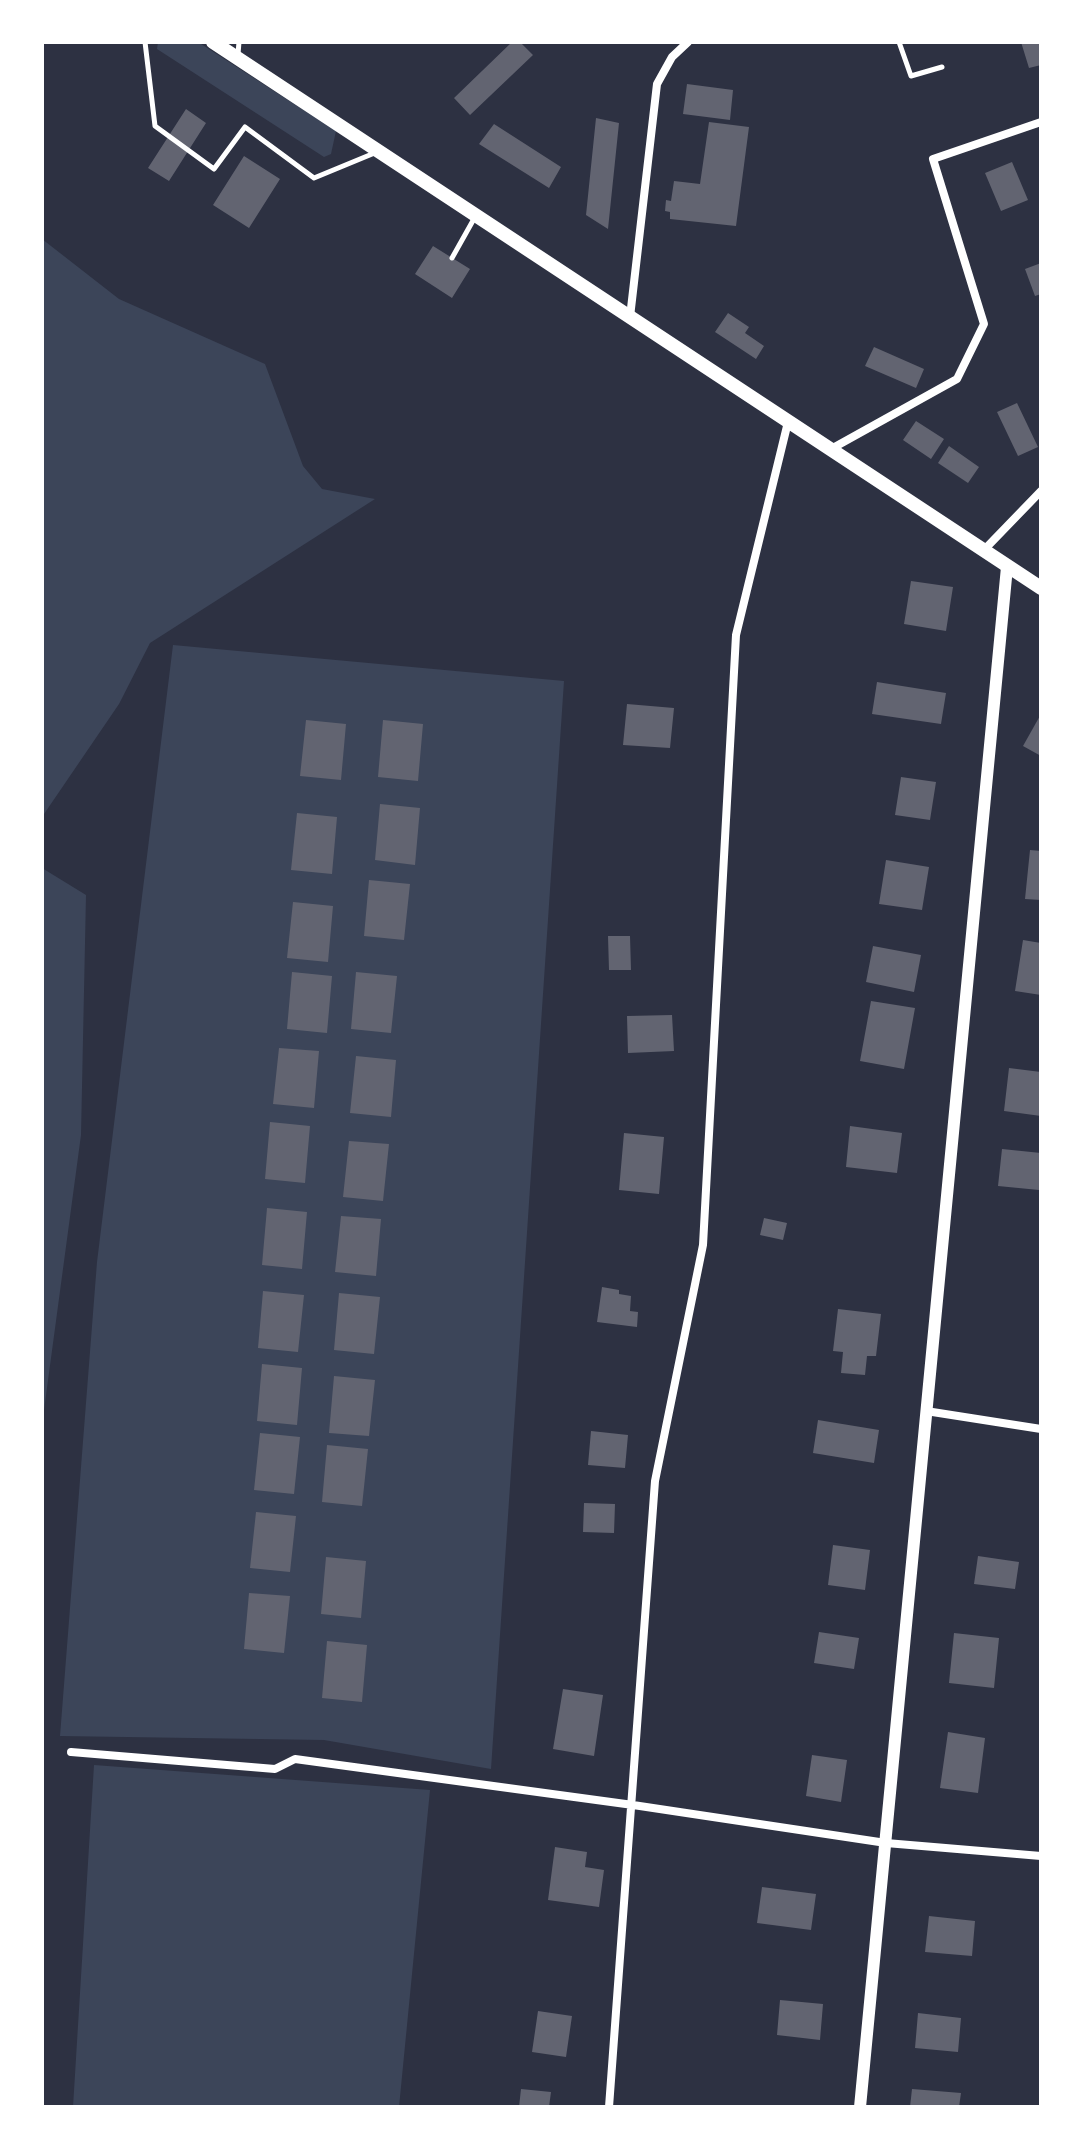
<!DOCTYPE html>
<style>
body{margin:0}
#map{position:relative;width:1083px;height:2149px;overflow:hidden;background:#2d3142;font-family:"Sofia Sans Condensed",sans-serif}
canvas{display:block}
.frame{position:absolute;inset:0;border:44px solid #fff;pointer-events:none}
</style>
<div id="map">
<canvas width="1083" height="2149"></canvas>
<div class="frame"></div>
</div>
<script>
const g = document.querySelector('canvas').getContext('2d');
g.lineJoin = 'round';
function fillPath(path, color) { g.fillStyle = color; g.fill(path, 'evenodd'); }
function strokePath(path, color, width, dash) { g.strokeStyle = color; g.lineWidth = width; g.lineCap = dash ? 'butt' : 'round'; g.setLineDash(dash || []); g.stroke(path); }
fillPath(new Path2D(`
 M 158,42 L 198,42 L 336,131 L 331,154 L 324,157 L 157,49 Z
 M 42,239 L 119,299 L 265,364 L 303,466 L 322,489 L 375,499 L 150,643 L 119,704 L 42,817 Z
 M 173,645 L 564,681 L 491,1769 L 324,1740 L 60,1736 L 97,1262 Z
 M 42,868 L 86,895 L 81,1135 L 42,1425 Z
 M 94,1765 L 430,1790 L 399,2107 L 73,2107 Z`), '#3c4559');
fillPath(new Path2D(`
 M 512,42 L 520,42 L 533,55 L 470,115 L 454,98 Z
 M 1021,42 L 1041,42 L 1041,65 L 1029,68 Z
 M 687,84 L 733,90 L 730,120 L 683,114 Z
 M 186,109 L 206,123 L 169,181 L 148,168 Z
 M 596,118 L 619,123 L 608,229 L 586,215 Z
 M 709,122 L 749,127 L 736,226 L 670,219 L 670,212 L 665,211 L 666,200 L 671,201 L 674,181 L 700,184 Z
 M 494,124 L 561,167 L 549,188 L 479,144 Z
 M 244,156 L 280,179 L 249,228 L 213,205 Z
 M 1012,162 L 1028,200 L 1001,211 L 985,173 Z
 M 433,246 L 470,269 L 452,298 L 415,274 Z
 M 1041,263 L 1041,294 L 1035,296 L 1025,269 Z
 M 728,313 L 749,327 L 745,333 L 764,346 L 756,359 L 715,332 Z
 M 874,347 L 924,369 L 916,388 L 865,366 Z
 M 1017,403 L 1038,447 L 1018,456 L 997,412 Z
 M 916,421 L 944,439 L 931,459 L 903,440 Z
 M 949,446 L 979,467 L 968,483 L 938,463 Z
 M 911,581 L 953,587 L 946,631 L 904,624 Z
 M 877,682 L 946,693 L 941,724 L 872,714 Z
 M 627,704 L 674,708 L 670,748 L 623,745 Z
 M 1041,714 L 1041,756 L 1023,746 Z
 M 306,720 L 346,724 L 341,780 L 300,776 Z
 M 383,720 L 423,724 L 418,781 L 378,777 Z
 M 901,777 L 936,782 L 930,820 L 895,815 Z
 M 380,804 L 420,808 L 415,865 L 375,860 Z
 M 297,813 L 337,817 L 332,874 L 291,870 Z
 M 1030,850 L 1041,851 L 1041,900 L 1025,899 Z
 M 886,860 L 929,867 L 922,910 L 879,904 Z
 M 369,880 L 410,884 L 404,940 L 364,936 Z
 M 293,902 L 333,906 L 328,962 L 287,958 Z
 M 608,936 L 630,936 L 631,970 L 609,970 Z
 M 1023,940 L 1041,943 L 1041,995 L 1015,991 Z
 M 873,946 L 921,955 L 914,992 L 866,982 Z
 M 292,972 L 332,976 L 327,1033 L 287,1029 Z
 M 356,972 L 397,976 L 391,1033 L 351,1029 Z
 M 871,1001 L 915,1008 L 904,1069 L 860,1061 Z
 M 672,1015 L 674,1051 L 628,1053 L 627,1016 Z
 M 279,1048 L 319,1051 L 314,1108 L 273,1104 Z
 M 356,1056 L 396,1060 L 391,1117 L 350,1113 Z
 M 1009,1068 L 1041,1072 L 1041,1116 L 1004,1111 Z
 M 270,1122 L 310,1126 L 305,1183 L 265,1179 Z
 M 850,1126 L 902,1133 L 897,1173 L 846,1167 Z
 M 624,1133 L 664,1137 L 659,1194 L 619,1190 Z
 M 349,1141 L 389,1144 L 383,1201 L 343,1197 Z
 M 1002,1149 L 1041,1153 L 1039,1190 L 998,1186 Z
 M 267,1208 L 307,1212 L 302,1269 L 262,1265 Z
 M 341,1216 L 381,1219 L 376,1276 L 335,1272 Z
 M 764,1218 L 787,1223 L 783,1240 L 760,1235 Z
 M 602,1287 L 619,1290 L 619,1294 L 631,1296 L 630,1311 L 638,1312 L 637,1327 L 597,1322 Z
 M 263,1291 L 304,1295 L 298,1352 L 258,1348 Z
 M 339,1293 L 380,1297 L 374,1354 L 334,1350 Z
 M 838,1309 L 881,1314 L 876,1356 L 867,1356 L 865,1375 L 841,1373 L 843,1352 L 833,1351 Z
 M 262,1364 L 302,1368 L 297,1425 L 257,1421 Z
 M 334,1376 L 375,1380 L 369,1436 L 329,1433 Z
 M 818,1420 L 879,1430 L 874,1463 L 813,1453 Z
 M 591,1431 L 628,1435 L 625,1468 L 588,1465 Z
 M 260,1433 L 300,1437 L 294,1494 L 254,1490 Z
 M 327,1445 L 368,1449 L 362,1506 L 322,1502 Z
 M 584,1503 L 615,1504 L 614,1533 L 583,1532 Z
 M 256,1512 L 296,1516 L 290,1572 L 250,1568 Z
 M 833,1545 L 870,1550 L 865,1590 L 828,1585 Z
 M 978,1556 L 1019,1562 L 1015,1589 L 974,1584 Z
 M 326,1557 L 366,1561 L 361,1618 L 321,1614 Z
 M 249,1593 L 290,1596 L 284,1653 L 244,1649 Z
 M 819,1632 L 859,1638 L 854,1669 L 814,1663 Z
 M 954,1633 L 999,1638 L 994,1688 L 949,1683 Z
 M 327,1641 L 367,1645 L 362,1702 L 322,1698 Z
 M 563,1689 L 603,1695 L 594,1756 L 553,1749 Z
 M 948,1732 L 985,1738 L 978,1793 L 940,1788 Z
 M 812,1755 L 847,1760 L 841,1802 L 806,1796 Z
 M 555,1847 L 587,1852 L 585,1867 L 604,1870 L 599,1907 L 548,1900 Z
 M 762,1887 L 816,1894 L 811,1930 L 757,1923 Z
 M 929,1916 L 975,1921 L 972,1956 L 925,1952 Z
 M 780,2000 L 823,2004 L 820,2040 L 777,2035 Z
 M 538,2011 L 572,2016 L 566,2057 L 532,2052 Z
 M 918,2013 L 961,2018 L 958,2052 L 915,2048 Z
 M 521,2089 L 551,2092 L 549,2107 L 519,2107 Z
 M 912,2089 L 961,2093 L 959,2107 L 910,2107 Z`), '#626471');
strokePath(new Path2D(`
 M 145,42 L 155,126 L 214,169 L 245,127 L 314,178 L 377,152
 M 899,42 L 911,76 L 942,67
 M 238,54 L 239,42
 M 452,258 L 475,217`), '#fff', 5);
strokePath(new Path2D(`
 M 630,317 L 657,84 L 672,57 L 688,42
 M 831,449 L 957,379 L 984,324 L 933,159 L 1041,122
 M 983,551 L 1041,491
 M 926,1411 L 1041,1429
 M 71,1752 L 275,1769 L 295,1759 L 633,1805 L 886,1843 L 1041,1856
 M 609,2107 L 655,1481 L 703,1245 L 736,635 L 788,422`), '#fff', 8);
strokePath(new Path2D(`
 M 860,2107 L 1007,567`), '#fff', 12);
strokePath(new Path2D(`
 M 213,42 L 1041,588`), '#fff', 14);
</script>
